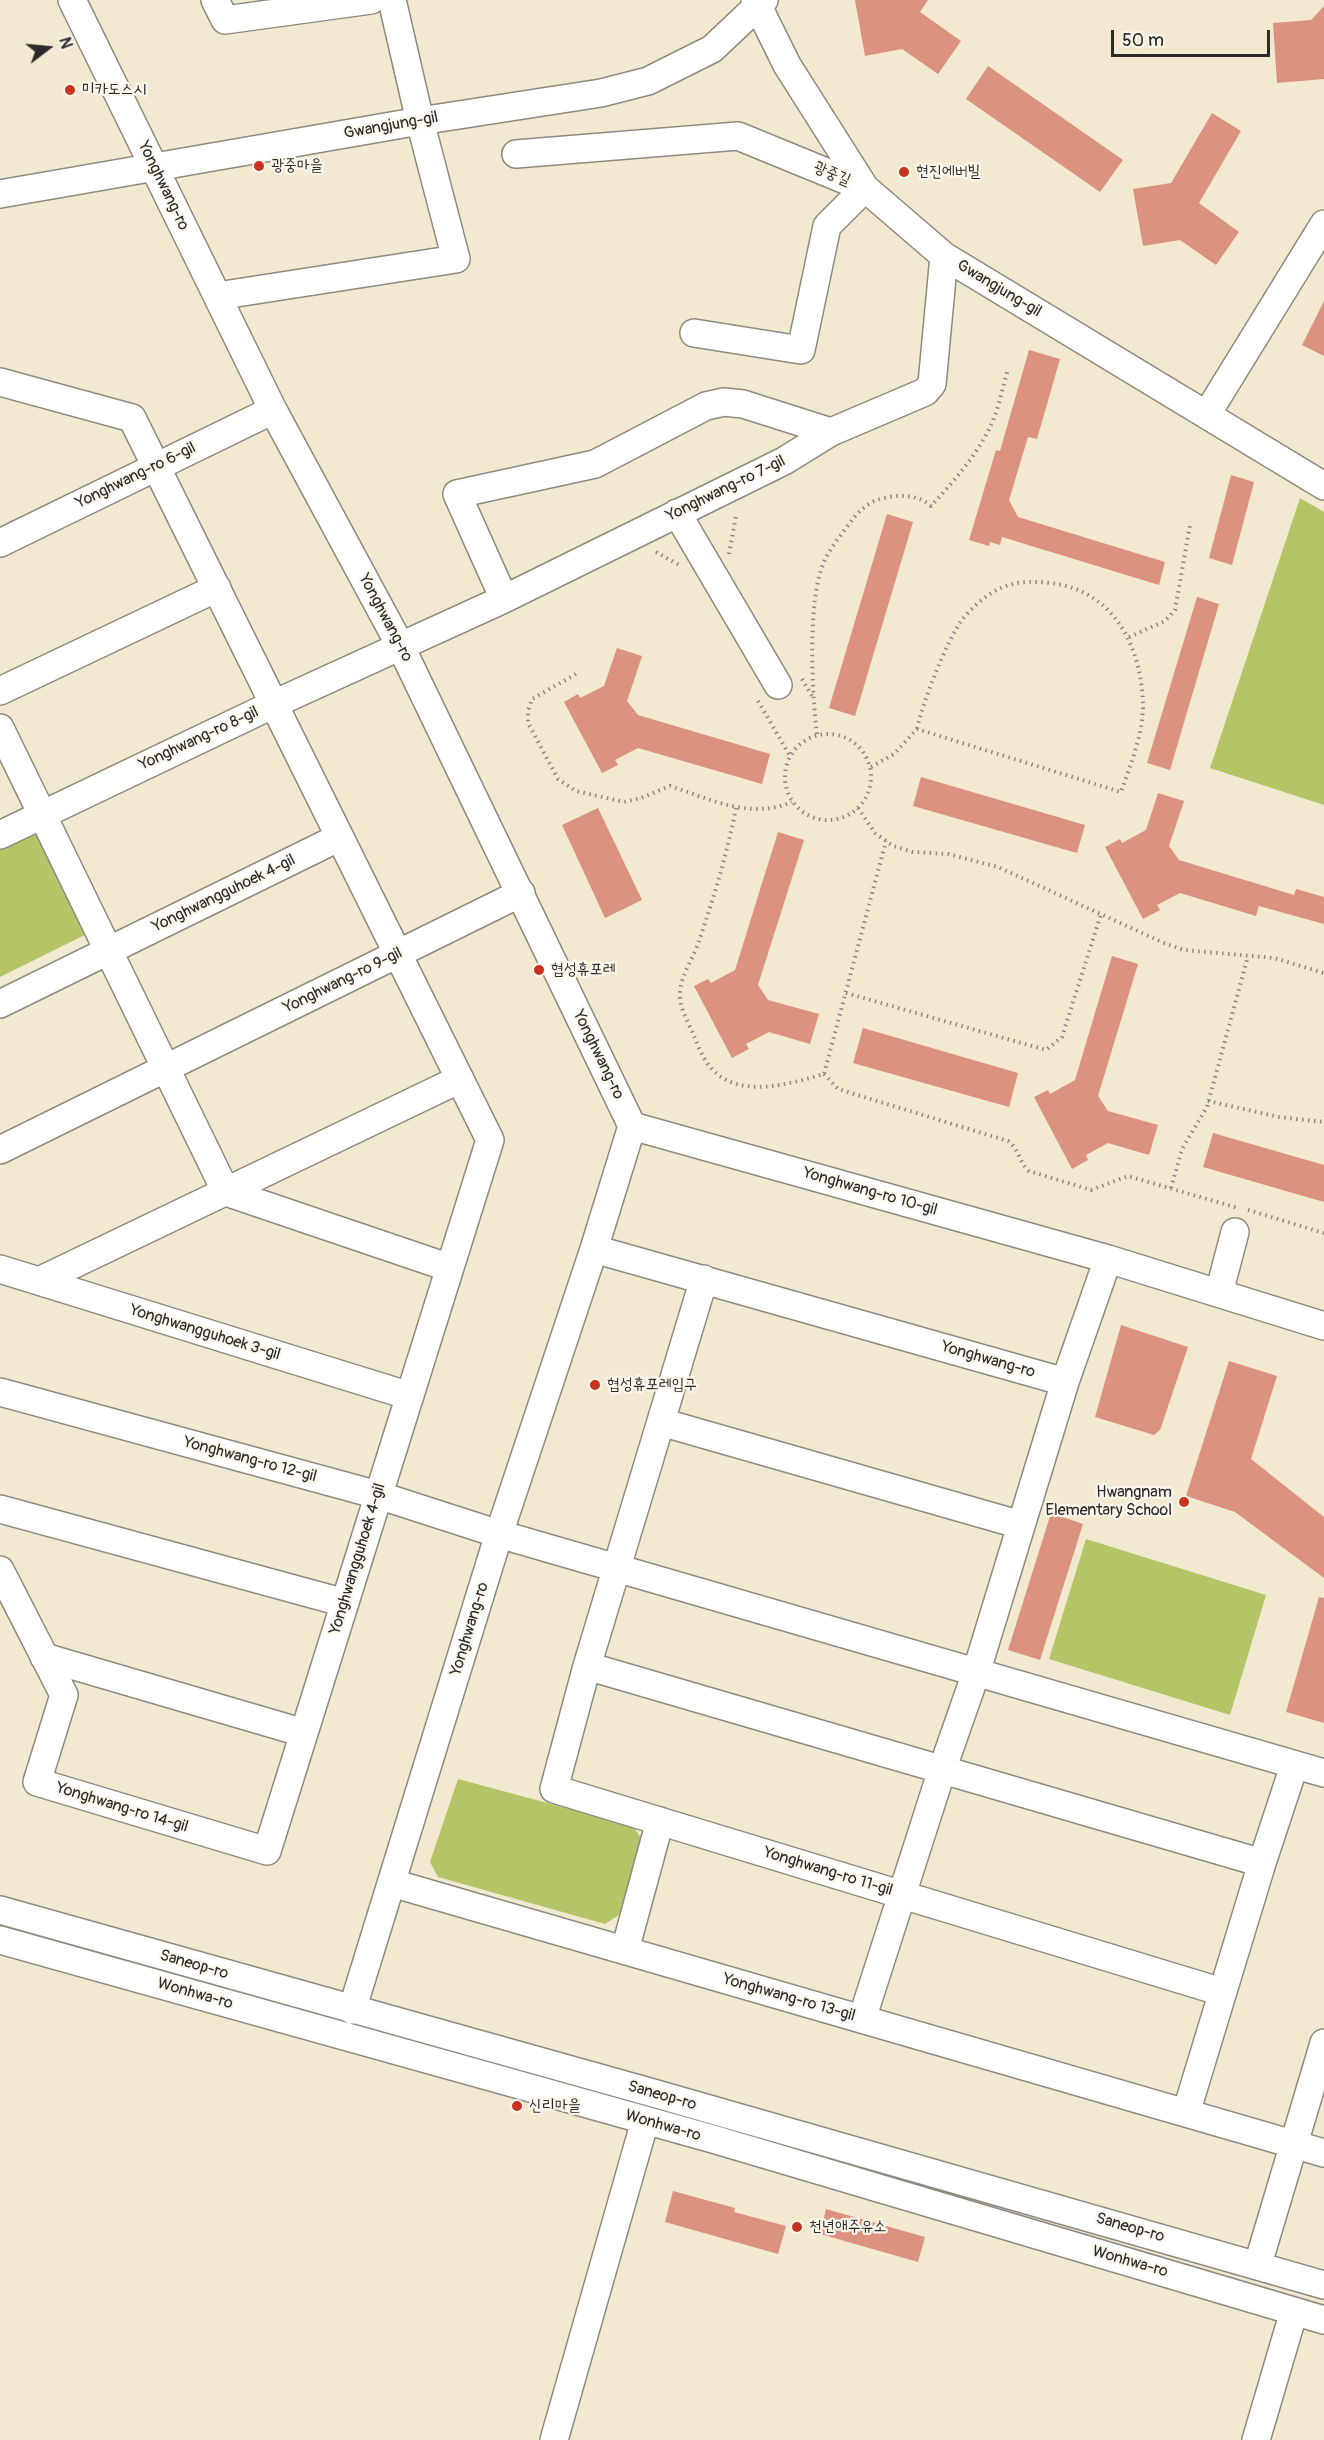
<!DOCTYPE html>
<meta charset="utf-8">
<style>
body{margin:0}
#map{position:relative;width:1324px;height:2440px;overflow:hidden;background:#f3e9d0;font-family:Pangolin,sans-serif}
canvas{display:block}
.north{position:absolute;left:18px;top:18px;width:60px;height:60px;-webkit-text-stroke:4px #fbf7ec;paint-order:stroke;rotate:74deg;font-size:16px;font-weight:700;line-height:24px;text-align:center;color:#2b2b2b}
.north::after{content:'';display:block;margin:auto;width:21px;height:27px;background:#2b2b2b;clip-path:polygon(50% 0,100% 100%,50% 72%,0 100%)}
.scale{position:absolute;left:1111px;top:30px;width:159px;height:27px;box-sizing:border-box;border:3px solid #2b2b2b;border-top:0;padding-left:8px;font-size:18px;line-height:21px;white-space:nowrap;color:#2b2b2b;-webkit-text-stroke:4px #fbf7ec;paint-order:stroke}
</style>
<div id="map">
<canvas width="1324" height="2440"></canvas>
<div class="north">N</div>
<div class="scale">50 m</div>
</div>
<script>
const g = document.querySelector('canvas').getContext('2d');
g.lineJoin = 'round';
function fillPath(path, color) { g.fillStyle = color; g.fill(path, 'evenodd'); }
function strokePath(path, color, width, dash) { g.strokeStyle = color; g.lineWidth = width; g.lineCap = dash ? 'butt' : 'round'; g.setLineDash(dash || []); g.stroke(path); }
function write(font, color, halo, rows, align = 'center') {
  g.font = font + ' Pangolin,"Poor Story",sans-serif'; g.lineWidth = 4.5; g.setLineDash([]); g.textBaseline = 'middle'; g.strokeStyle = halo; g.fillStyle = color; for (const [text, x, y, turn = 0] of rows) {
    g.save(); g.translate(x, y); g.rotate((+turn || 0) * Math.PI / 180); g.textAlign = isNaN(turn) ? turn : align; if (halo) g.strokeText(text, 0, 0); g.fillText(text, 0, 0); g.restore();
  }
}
fillPath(new Path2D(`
 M 1300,498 L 1324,512 L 1324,805 L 1210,768 Z
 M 58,821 L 109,923 L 0,977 L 0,850 Z
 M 1086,1539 L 1266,1595 L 1230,1715 L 1049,1659 Z
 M 458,1779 L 633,1826 L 643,1841 L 619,1915 L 605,1924 L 438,1877 L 430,1862 Z`), '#b4c568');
fillPath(new Path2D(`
 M 855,0 L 928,0 L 920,12 L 961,41 L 938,74 L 902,49 L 865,56 Z
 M 1324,6 L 1324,79 L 1277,83 L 1273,23 L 1311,20 Z
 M 988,66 L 1123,160 L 1100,192 L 966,99 Z
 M 1212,113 L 1241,131 L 1199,203 L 1239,232 L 1216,265 L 1180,240 L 1143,246 L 1133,189 L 1171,183 Z
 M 1324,301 L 1324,356 L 1302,345 Z
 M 1029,350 L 1060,359 L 1037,439 L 1028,437 L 1009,500 L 1018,517 L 1165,562 L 1159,585 L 1002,537 L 1000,545 L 990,542 L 989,546 L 969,540 L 996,450 L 1000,451 Z
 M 1231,475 L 1254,482 L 1232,565 L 1209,558 Z
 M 887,514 L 913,522 L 855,716 L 829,708 Z
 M 1197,597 L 1219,604 L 1170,770 L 1147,763 Z
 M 617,648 L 642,656 L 627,701 L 638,715 L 770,754 L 762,784 L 638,748 L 615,760 L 618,765 L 602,773 L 564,702 L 578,694 L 580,698 L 604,686 Z
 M 921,777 L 1085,825 L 1077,853 L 913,806 Z
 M 1158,793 L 1184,801 L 1169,846 L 1179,860 L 1294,895 L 1296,889 L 1324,897 L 1324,924 L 1259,906 L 1256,916 L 1180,893 L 1157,905 L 1160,910 L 1143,919 L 1105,847 L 1120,839 L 1122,843 L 1146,830 Z
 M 598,808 L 642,900 L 605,918 L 562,825 Z
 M 778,832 L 804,840 L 758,985 L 768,1000 L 819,1014 L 810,1044 L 769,1032 L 746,1044 L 749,1049 L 732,1058 L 694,986 L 708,979 L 711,983 L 735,970 Z
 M 1112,956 L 1138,964 L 1098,1096 L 1108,1111 L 1158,1125 L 1149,1155 L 1108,1143 L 1086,1155 L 1088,1160 L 1072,1169 L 1034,1097 L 1048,1090 L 1050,1094 L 1075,1080 Z
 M 863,1028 L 1018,1073 L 1009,1107 L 853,1063 Z
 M 1213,1133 L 1324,1165 L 1324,1202 L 1203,1167 Z
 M 1121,1325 L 1188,1347 L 1160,1430 L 1154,1435 L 1095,1417 Z
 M 1229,1361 L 1277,1376 L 1251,1459 L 1324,1517 L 1324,1578 L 1235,1512 L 1186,1496 Z
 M 1051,1513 L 1083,1524 L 1040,1660 L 1008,1650 Z
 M 1319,1597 L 1324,1598 L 1324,1723 L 1286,1712 Z
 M 673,2191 L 735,2208 L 734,2212 L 786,2226 L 778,2254 L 665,2222 Z
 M 826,2209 L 925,2237 L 918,2262 L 820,2234 Z`), '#db927e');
const minor = new Path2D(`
 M 72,0 L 273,410 L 401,647 L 632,1126 L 594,1249 L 499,1534 L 352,2010
 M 215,0 L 225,20 L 371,0
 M 755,0 L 787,65 L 865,188 L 944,256 L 1324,486
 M 516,154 L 738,136 L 865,188 L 827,226 L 801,350 L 694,333
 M 0,194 L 420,121 L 601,93 L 648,81 L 712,49 L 764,0
 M 217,296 L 456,259 L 420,121 L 392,0
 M 0,382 L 132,418 L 490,1140 L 267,1851 L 37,1782 L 64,1695 L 0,1570
 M 1207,414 L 1324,224
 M 677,513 L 778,685
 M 0,543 L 273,410
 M 504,599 L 457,494 L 595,464 L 706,406 L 724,402 L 743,404 L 831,432
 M 0,691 L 217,588
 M 0,728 L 226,1192 L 450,1268
 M 0,835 L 274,704 L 504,599 L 784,461 L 831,432 L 925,392 L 932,384 L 944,256
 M 0,1004 L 340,837
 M 632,1126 L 1108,1259 L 1324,1326
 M 0,1150 L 521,893
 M 594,1249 L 1065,1382
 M 0,1269 L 410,1396
 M 704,1279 L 587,1666 L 554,1789 L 1222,1992
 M 39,1281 L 460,1079
 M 1219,1293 L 1235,1232
 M 0,1392 L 378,1495 L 499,1534 L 1324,1773
 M 661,1422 L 1021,1525
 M 0,1509 L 345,1603
 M 44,1657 L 304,1733
 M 587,1666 L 1262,1863
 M 392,1883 L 1324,2153
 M 0,1910 L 653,2093 L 1324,2285
 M 0,1940 L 713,2139 L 1324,2320
 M 625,1950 L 660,1821
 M 862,2019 L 942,1770 L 976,1673 L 1065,1382 L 1108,1259
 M 1186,2113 L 1262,1863 L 1294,1766
 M 1258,2264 L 1324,2043
 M 554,2440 L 645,2121
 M 1256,2440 L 1294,2311`);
strokePath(minor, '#8f8a7e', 30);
strokePath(new Path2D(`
 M 656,552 L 679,565
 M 729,554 L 736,516
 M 1129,637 L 1165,621 L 1175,610 L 1190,525
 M 576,674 L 532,699 L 528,711 L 528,723 L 558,779 L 576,791 L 624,802 L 641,798 L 670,786 C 710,799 750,820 792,802
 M 802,679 L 812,696
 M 758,701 L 790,756
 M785 777a43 43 0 1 1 86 0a43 43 0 1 1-86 0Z
 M 817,734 C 812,694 807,599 824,562 C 829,550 838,539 846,528 C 857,513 866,502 884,498 C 901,494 918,495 931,506 C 954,481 978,454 992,423 C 999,406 1003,387 1008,369
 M 871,767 L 894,754 L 917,729 L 1121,792 C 1130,766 1142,737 1143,709 C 1143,649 1115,590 1050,583 C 1033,581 1017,581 1001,588 C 987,594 972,607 962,620 C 947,640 922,704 917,729
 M 736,808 C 727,854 714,897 699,941 C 694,957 681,975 680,992 C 679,1007 688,1022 694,1036 C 699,1048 704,1062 714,1071 C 742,1099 792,1083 824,1074 L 886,841
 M 858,808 L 875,833 L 893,846 L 913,852 L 948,854 L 998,867 L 1164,943 L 1184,950 L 1274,958 L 1324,973
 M 846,993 L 1046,1050 L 1062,1037 L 1101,914
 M 824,1074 L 838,1089 L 1008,1141 C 1019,1149 1019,1162 1029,1171 L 1091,1190 L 1128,1176 L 1238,1208
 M 1208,1101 L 1279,1117 L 1324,1122
 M 1171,1188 L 1182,1149 L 1207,1107 L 1248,956
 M 1248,1210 L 1324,1233`), '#8f8a7e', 4, [1.5, 4.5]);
strokePath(minor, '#fff', 27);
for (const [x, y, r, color] of [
 [70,90,6,"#c8321e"],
 [259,166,6,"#c8321e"],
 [904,172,6,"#c8321e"],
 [539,970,6,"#c8321e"],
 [595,1385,6,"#c8321e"],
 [1184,1502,6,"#c8321e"],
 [517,2106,6,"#c8321e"],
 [797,2227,6,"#c8321e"]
]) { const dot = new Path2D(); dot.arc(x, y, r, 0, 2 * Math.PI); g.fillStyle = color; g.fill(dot); strokePath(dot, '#fbf7ec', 2); }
write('16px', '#2b2b2b', '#fbf7ec', [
 ["미카도스시",82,90],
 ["광중마을",271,166],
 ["현진에버빌",916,172],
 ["협성휴포레",551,970],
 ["협성휴포레입구",607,1385],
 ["Hwangnam",1172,1493,"right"],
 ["Elementary School",1172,1511,"right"],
 ["신리마을",529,2106],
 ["천년애주유소",809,2227]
], 'left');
write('16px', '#2b2b2b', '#fbf7ec', [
 ["Gwangjung-gil",391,126,-10],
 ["광중길",832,174,23],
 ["Yonghwang-ro",163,186,64],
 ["Gwangjung-gil",999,289,31],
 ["Yonghwang-ro 6-gil",136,476,-26],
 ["Yonghwang-ro 7-gil",726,489,-26],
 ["Yonghwang-ro",385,618,62],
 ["Yonghwang-ro 8-gil",199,739,-25],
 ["Yonghwangguhoek 4-gil",224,894,-26],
 ["Yonghwang-ro 9-gil",343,981,-26],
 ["Yonghwang-ro",598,1055,64],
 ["Yonghwang-ro 10-gil",870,1192,16],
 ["Yonghwangguhoek 3-gil",205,1333,17],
 ["Yonghwang-ro",988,1360,16],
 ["Yonghwang-ro 12-gil",250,1460,15],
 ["Yonghwangguhoek 4-gil",358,1559,-73],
 ["Yonghwang-ro",470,1629,-73],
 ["Yonghwang-ro 14-gil",122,1808,17],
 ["Yonghwang-ro 11-gil",828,1872,17],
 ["Saneop-ro",194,1965,16],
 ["Wonhwa-ro",195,1994,16],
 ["Yonghwang-ro 13-gil",789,1998,16],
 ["Saneop-ro",662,2096,16],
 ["Wonhwa-ro",663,2126,16],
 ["Saneop-ro",1130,2228,16],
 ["Wonhwa-ro",1130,2262,16]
]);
</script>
